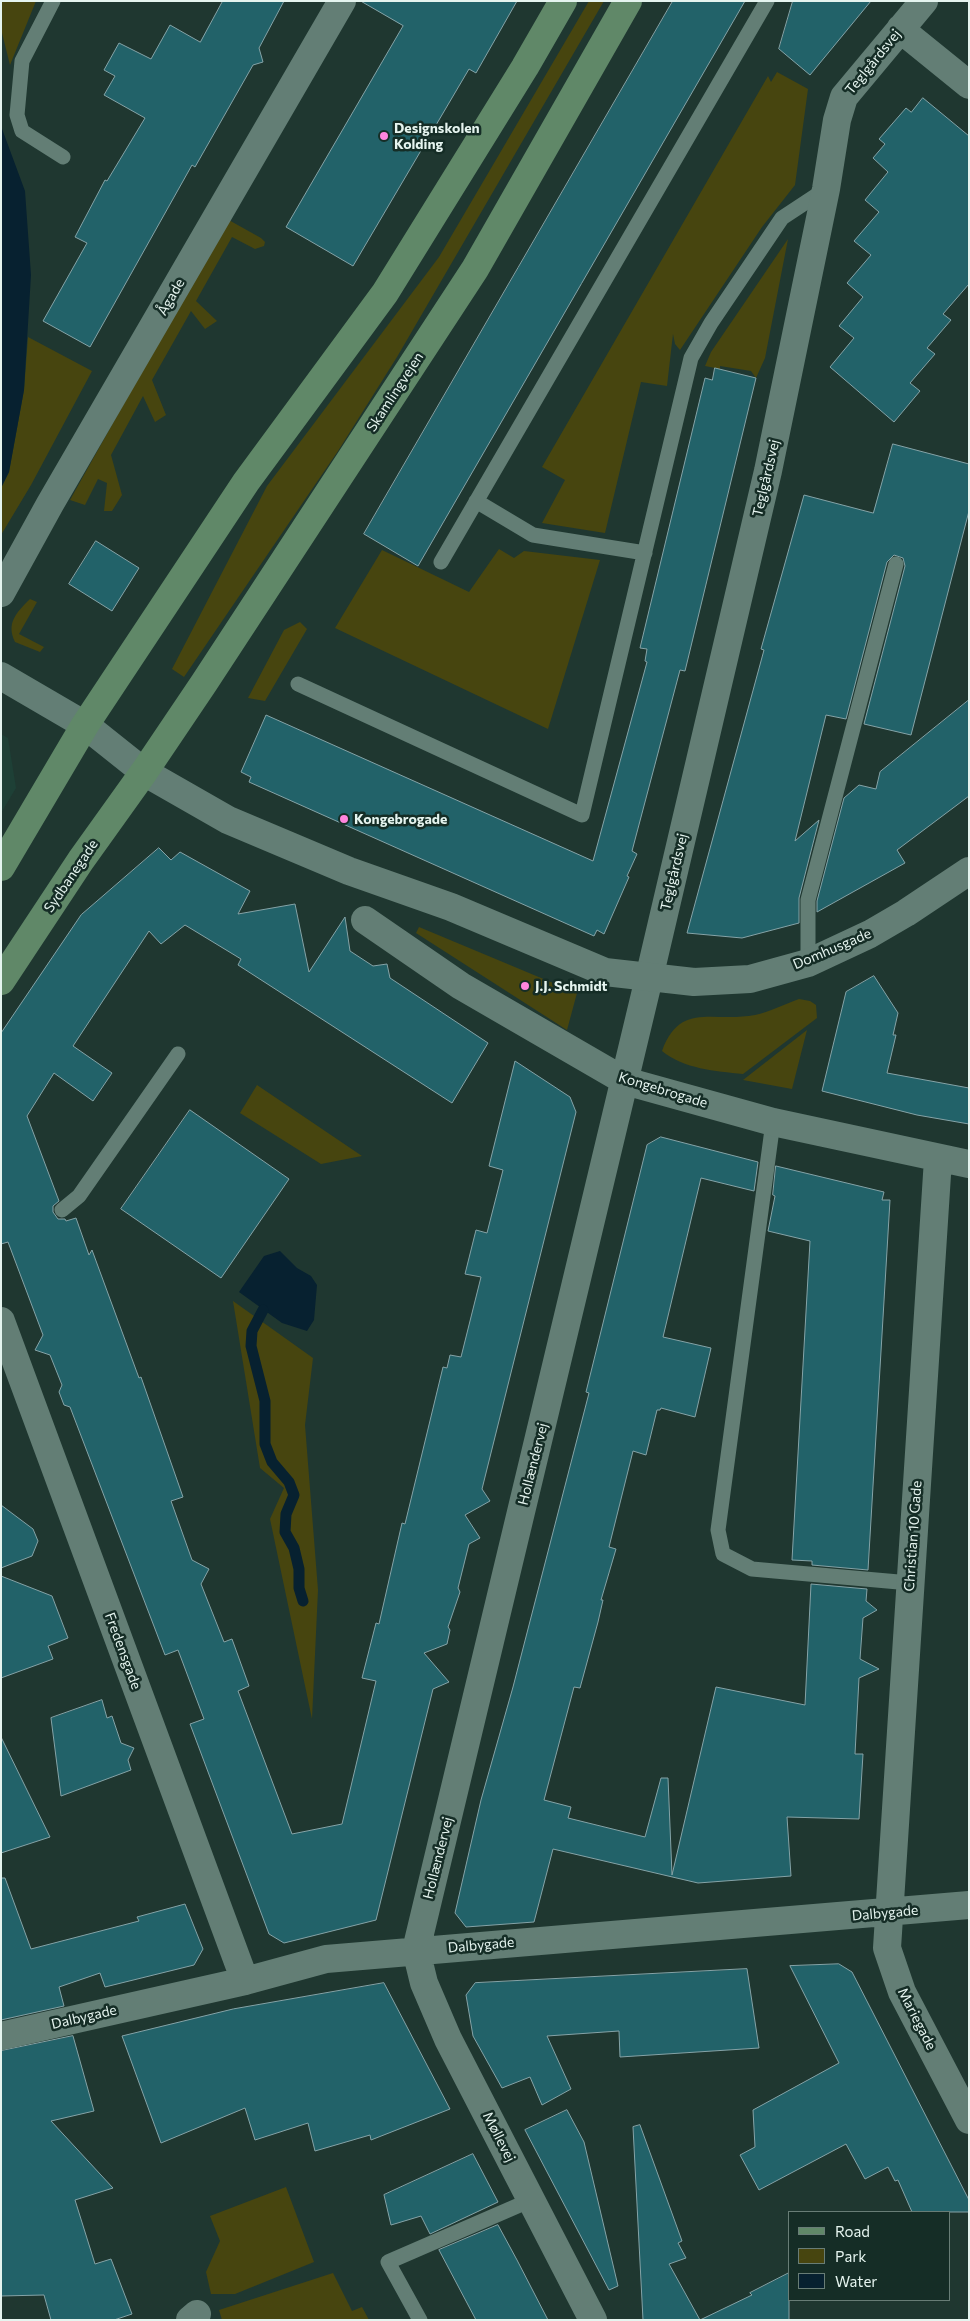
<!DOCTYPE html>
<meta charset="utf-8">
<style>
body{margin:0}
#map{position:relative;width:970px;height:2321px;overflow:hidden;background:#1f3730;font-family:Commissioner,sans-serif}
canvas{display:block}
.frame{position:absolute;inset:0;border:2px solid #e5f4ef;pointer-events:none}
.legend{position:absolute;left:788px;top:2211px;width:162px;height:90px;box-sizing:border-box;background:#152d26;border:1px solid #687d76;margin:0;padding:6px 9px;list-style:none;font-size:15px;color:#e5f4ef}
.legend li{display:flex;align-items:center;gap:10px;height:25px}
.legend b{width:25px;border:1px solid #687d76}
</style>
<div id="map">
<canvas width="970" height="2321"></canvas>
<div class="frame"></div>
<ul class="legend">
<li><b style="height:6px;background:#608868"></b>Road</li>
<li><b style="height:14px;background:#47450f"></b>Park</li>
<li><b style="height:14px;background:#072130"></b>Water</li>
</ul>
</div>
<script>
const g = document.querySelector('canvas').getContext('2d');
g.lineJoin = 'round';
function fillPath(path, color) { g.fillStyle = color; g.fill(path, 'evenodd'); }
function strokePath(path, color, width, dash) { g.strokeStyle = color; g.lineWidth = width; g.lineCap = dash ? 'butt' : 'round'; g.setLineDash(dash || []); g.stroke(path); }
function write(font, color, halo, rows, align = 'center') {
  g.font = font + ' Commissioner,sans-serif'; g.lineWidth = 5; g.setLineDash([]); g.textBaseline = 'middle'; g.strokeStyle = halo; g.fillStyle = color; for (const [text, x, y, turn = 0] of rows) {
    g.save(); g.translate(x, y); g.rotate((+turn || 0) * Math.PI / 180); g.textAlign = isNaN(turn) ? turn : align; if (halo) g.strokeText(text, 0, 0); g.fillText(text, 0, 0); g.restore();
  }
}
fillPath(new Path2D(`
 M 1,734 L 8,738 L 16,788 L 1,813 Z`), '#1e4036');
fillPath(new Path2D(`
 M 1,1 L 36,1 L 10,65 L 1,29 Z
 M 589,1 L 604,1 L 397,357 L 338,451 L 184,677 L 172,669 L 267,486 L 439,257 Z
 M 777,72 L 808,89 L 795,185 L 762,227 L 680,350 L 675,344 L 673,334 L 667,386 L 641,382 L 605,533 L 542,523 L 565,480 L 542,467 L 768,76 L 771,82 Z
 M 227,219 L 261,238 L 265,242 L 264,246 L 255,249 L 232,237 L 196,301 L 217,321 L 205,329 L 191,311 L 152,380 L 166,415 L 155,422 L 143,396 L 111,455 L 122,495 L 112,511 L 104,511 L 107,483 L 98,479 L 85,505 L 70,500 Z
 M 788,239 L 765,358 L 756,378 L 751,371 L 720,366 L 720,369 L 705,366 L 711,352 Z
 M 28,337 L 92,371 L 31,485 L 1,535 L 1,488 L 9,472 L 24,390 Z
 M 499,549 L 514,558 L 524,551 L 600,560 L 548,729 L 335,628 L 382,550 L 469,592 Z
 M 30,599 L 37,602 L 19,634 L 44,647 L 40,652 L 15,642 C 6,623 16,613 30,599 Z
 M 300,622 L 307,629 L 265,701 L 248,698 L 284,630 Z
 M 419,927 L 577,993 L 567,1030 L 416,933 Z
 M 799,999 L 810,1001 L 816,1005 L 817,1018 L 743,1074 C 715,1071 684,1069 662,1051 C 680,1001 713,1023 755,1015 C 769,1012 785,1004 799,999 Z
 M 807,1030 L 792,1089 L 743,1080 Z
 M 257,1085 L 362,1156 L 321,1164 L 240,1113 Z
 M 233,1301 L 313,1358 L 305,1425 L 318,1590 L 312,1719 L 270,1519 L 284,1488 L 260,1468 Z
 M 286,2187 L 314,2262 L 235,2294 L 211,2294 L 206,2272 L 220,2241 L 210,2216 Z
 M 333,2273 L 352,2311 L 362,2307 L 369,2320 L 222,2320 L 219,2310 Z`), '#47450f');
fillPath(new Path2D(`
 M 1,126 L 25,191 L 31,275 L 24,390 L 9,472 L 1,488 Z
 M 280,1251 L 297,1268 L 311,1276 L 317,1285 L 314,1320 L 307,1331 L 282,1323 L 239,1292 L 264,1256 Z`), '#072130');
strokePath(new Path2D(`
 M 263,1310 L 252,1331 L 251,1346 L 265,1401 L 265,1444 L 272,1462 L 289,1482 L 294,1495 L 286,1514 L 285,1532 L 294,1548 L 299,1569 L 299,1588 L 303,1601`), '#072130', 11);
const building = new Path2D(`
 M 223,1 L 284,1 L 259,48 L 263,62 L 253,65 L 195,167 L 192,165 L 90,347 L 43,321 L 87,243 L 75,237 L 105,180 L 107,181 L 145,118 L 104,95 L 115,76 L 104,70 L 119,43 L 151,59 L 170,25 L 200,42 Z
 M 361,1 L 517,1 L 476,73 L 469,69 L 353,266 L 286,227 L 403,26 Z
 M 673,1 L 745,1 L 418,566 L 364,534 Z
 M 793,1 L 871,1 L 810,75 L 779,49 Z
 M 923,98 L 969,136 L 969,284 L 943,314 L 951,320 L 927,348 L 935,354 L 910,383 L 920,391 L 894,422 L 830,367 L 854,338 L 839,326 L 863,297 L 847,283 L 871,255 L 854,241 L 879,212 L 865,200 L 888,172 L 873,158 L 885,144 L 879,139 L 906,108 L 911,112 Z
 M 715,368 L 756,378 L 685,671 L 680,670 L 632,851 L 637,854 L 627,876 L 629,877 L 604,934 L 597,930 L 594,936 L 249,782 L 251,777 L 241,772 L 266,715 L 593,861 L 647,662 L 645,661 L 647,649 L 640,648 L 705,378 L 712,380 Z
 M 893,444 L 969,464 L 969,511 L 911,735 L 864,724 L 905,566 L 903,558 L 894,555 L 887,562 L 846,719 L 826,715 L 795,841 L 819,820 L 799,898 L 799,923 L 742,938 L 687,933 L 764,650 L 761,649 L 804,495 L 873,513 Z
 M 96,541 L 139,568 L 112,611 L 69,584 Z
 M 969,700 L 969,796 L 897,850 L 905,863 L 817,912 L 817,901 L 844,798 L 859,785 L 876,789 L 880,772 Z
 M 159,848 L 171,860 L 180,852 L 250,891 L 238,914 L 295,904 L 309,972 L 345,917 L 350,951 L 373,966 L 387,964 L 390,978 L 488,1043 L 452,1103 L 238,965 L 241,959 L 185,925 L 161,944 L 149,931 L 73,1046 L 112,1073 L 93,1101 L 54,1073 L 27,1116 L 59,1201 L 53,1206 L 53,1212 L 58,1219 L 65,1219 L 66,1221 L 76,1218 L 89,1255 L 92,1250 L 139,1378 L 141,1377 L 183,1497 L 171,1501 L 192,1560 L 209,1569 L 201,1584 L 224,1642 L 232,1639 L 249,1686 L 238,1691 L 292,1834 L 342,1824 L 376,1681 L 362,1678 L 376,1623 L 379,1624 L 402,1523 L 405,1524 L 443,1367 L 447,1368 L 450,1355 L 461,1357 L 481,1277 L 465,1274 L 476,1230 L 487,1233 L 503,1170 L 489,1166 L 515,1061 L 570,1097 L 576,1112 L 482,1489 L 490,1501 L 465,1515 L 480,1538 L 469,1544 L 458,1588 L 460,1592 L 448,1627 L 450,1630 L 447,1644 L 424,1653 L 449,1682 L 433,1689 L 376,1920 L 284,1943 L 269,1934 L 190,1724 L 204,1719 L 178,1650 L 165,1655 L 70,1407 L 64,1405 L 59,1392 L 62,1385 L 50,1355 L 35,1350 L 43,1335 L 8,1242 L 1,1244 L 1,1033 L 81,915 Z
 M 874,976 L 898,1013 L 893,1035 L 896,1035 L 887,1073 L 969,1088 L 969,1124 L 917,1115 L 822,1091 L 846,992 Z
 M 190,1110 L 289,1179 L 221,1278 L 121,1209 Z
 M 661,1137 L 758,1162 L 754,1191 L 701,1178 L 663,1337 L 711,1348 L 695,1417 L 661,1408 L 660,1410 L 657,1410 L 646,1455 L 633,1451 L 609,1547 L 616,1549 L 601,1600 L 603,1600 L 598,1622 L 580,1688 L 574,1687 L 544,1800 L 571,1807 L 568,1818 L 645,1837 L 661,1778 L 668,1778 L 672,1875 L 716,1687 L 805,1705 L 811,1584 L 867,1589 L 866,1601 L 877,1610 L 863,1618 L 860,1659 L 879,1669 L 859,1678 L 855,1754 L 863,1754 L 859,1819 L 787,1817 L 791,1876 L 698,1883 L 553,1849 L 534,1922 L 466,1927 L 455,1913 L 481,1800 L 513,1687 L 589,1393 L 586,1392 L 647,1145 Z
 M 776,1166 L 884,1192 L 882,1200 L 890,1200 L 868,1570 L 812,1565 L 812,1561 L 792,1560 L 810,1241 L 768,1231 L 775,1196 L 773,1195 Z
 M 1,1505 L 33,1529 L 38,1541 L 32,1556 L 1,1568 Z
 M 1,1576 L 52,1596 L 68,1638 L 48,1646 L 53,1659 L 1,1678 Z
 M 102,1700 L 107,1718 L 112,1716 L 121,1743 L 134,1748 L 128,1760 L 131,1770 L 61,1796 L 51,1718 Z
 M 1,1737 L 50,1837 L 1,1853 Z
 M 1,1878 L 5,1878 L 31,1949 L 139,1921 L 137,1917 L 185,1904 L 203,1949 L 194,1965 L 105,1987 L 100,1973 L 59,1987 L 64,2006 L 1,2020 Z
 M 839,1964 L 852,1972 L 969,2200 L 969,2212 L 912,2212 L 898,2180 L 895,2181 L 888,2167 L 865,2179 L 846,2144 L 759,2190 L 740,2155 L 755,2147 L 753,2110 L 839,2063 L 790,1966 Z
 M 747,1969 L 759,2048 L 620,2057 L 619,2031 L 547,2036 L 571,2089 L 542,2105 L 530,2077 L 502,2088 L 473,2036 L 466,1995 L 475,1983 Z
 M 384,1983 L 450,2109 L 371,2140 L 370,2135 L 315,2151 L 308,2123 L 255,2140 L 245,2108 L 161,2143 L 122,2036 L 233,2009 Z
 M 73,2036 L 94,2111 L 51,2121 L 113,2188 L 75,2200 L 95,2264 L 111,2259 L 132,2314 L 114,2320 L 51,2320 L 44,2295 L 1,2296 L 1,2051 Z
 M 567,2110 L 584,2142 L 618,2286 L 609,2290 L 525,2130 Z
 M 640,2125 L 682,2241 L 678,2243 L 686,2258 L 669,2264 L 700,2320 L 643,2320 L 633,2127 Z
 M 473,2154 L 498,2202 L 430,2234 L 421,2216 L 391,2225 L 384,2195 Z
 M 498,2225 L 517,2260 L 548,2320 L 476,2320 L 439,2250 Z
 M 789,2273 L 789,2320 L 700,2320 L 752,2295 L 750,2293 Z`);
fillPath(building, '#226269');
strokePath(building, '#85a3a7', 1);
strokePath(new Path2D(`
 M 53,1 L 22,61 L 17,115 L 22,131 L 63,157
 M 476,501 L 533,535 L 645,553
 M 441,562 L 767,1
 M 298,684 L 582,815 L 691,358 L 711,323 L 782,218 L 826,189
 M 808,963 L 808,900 L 896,564
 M 773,1122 L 718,1530 L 723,1554 L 752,1569 L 910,1583
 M 62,1210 L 79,1196 L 178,1054
 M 420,2320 L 388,2262 L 531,2200`), '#637e75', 15);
strokePath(new Path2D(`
 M 900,29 L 969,85
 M 1,593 L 50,504 L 342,1
 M 1,676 L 85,725
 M 365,920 L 461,986 L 625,1081 L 773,1122 L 969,1164
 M 938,1159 L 887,1948 L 902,1992 L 969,2120
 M 1,1321 L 245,1981
 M 1,2036 L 245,1981 L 326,1959 L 969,1905
 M 190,2320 L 197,2314
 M 593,2320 L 448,2039 L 424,1983 L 416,1950 L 649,978 L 768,471 L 826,189 L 837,120 L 844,97 L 924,1`), '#637e75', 28);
strokePath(new Path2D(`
 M 85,725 L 144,772 L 228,820 L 349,871 L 451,907 L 605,972 L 694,982 L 750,979 L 808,963 L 870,934 L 906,913 L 969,871`), '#637e75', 28);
strokePath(new Path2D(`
 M 1,867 L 85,725 L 246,482 L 385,293 L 525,67 L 563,1
 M 1,981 L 81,860 L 144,772 L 204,683 L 475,269 L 628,1`), '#608868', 28);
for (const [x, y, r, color] of [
 [384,136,5,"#ff85de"],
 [344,819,5,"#ff85de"],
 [525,986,5,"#ff85de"]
]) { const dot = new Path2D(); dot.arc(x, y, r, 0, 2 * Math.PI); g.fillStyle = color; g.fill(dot); strokePath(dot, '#152d26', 2); }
write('14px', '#e5f4ef', '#152d26', [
 ["Teglgårdsvej",873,62,-51],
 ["Ågade",171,297,-60],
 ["Skamlingvejen",395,392,-57],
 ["Teglgårdsvej",766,478,-77],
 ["Teglgårdsvej",674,872,-77],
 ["Sydbanegade",71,876,-56],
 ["Domhusgade",832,949,-23],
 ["Kongebrogade",663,1090,17],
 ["Hollændervej",533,1464,-76],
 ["Christian 10 Gade",913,1536,-86],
 ["Fredensgade",123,1651,70],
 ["Hollændervej",438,1858,-76],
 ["Dalbygade",885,1913,-5],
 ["Dalbygade",481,1945,-5],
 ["Dalbygade",84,2017,-13],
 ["Mariegade",917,2019,63],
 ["Møllevej",499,2137,63]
]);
write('bold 14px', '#e5f4ef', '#152d26', [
 ["Designskolen",394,128],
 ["Kolding",394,144],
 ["Kongebrogade",354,819],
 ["J.J. Schmidt",535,986]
], 'left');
</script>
